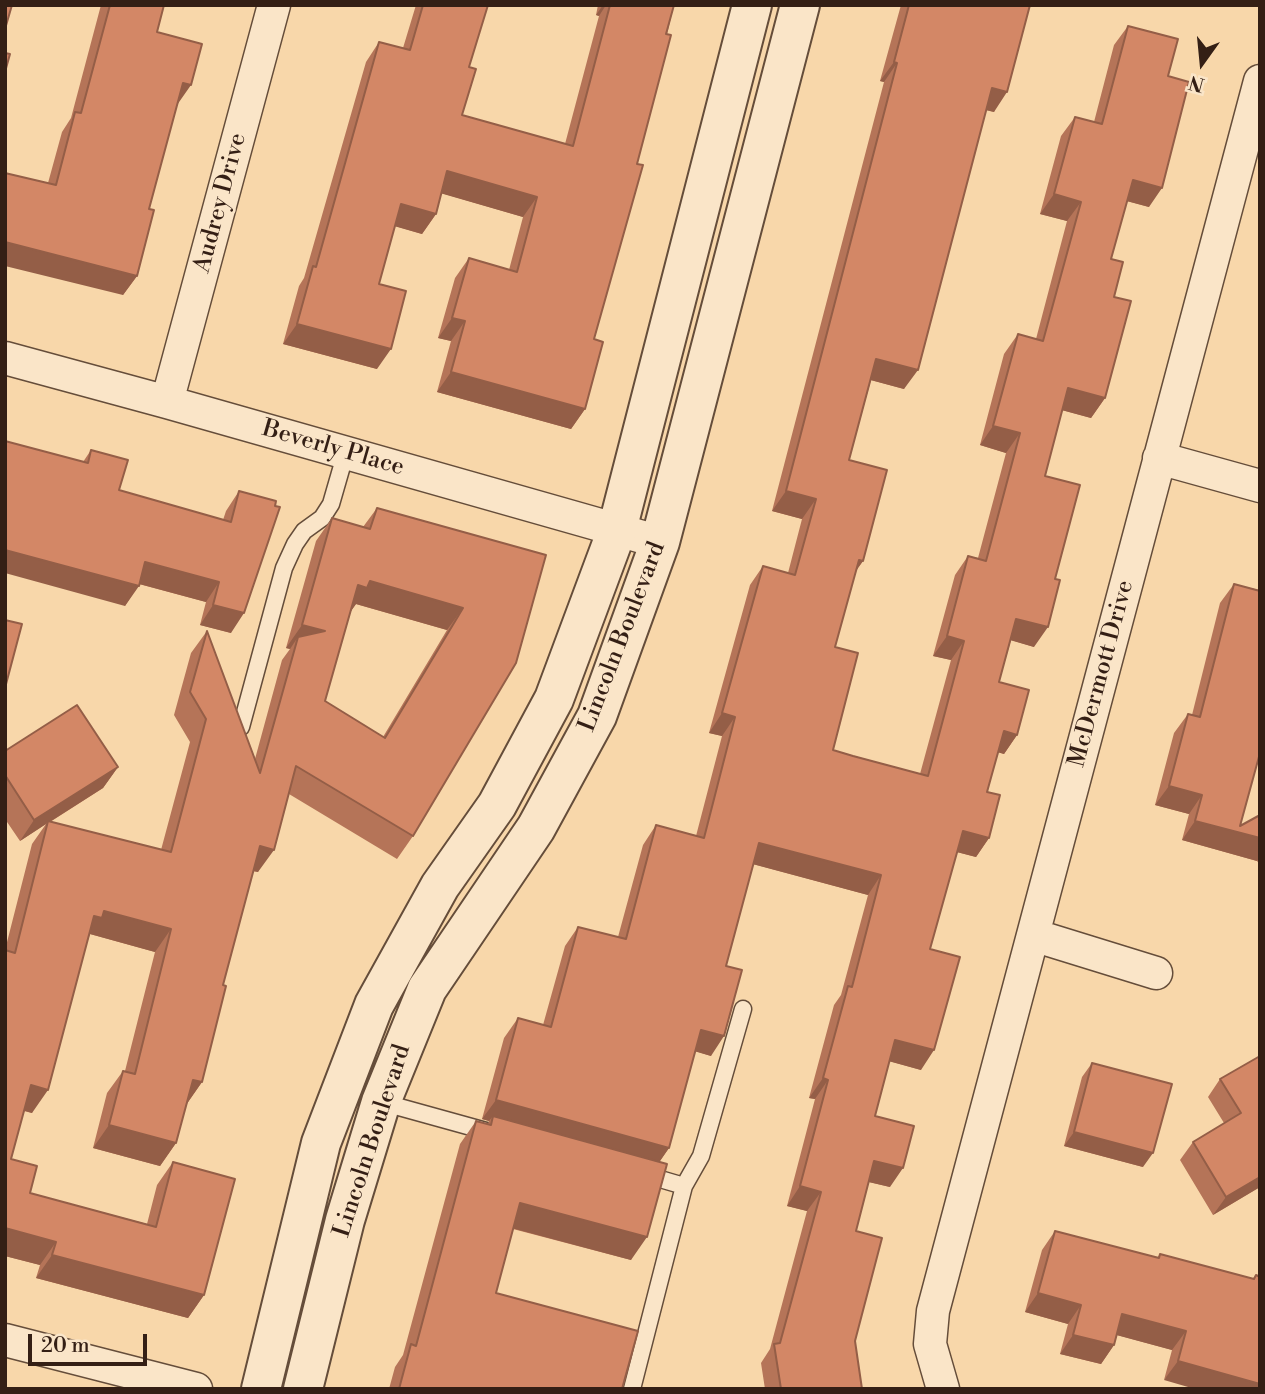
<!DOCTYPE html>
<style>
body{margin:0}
#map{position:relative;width:1265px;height:1394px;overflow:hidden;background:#f8d7aa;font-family:"Libre Bodoni",serif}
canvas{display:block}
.frame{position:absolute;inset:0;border:7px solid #341f15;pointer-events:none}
.north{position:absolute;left:1167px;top:28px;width:70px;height:70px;-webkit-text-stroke:5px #fae5c8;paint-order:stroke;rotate:195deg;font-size:19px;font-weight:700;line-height:28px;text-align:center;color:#341f15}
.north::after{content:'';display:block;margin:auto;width:24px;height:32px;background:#341f15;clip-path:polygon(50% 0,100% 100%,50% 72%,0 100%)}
.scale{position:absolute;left:28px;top:1334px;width:119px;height:32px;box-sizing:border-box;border:4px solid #341f15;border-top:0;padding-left:9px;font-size:21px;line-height:24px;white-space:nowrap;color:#341f15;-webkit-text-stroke:5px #fae5c8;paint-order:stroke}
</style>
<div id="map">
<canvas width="1265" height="1394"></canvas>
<div class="frame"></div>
<div class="north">N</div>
<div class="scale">20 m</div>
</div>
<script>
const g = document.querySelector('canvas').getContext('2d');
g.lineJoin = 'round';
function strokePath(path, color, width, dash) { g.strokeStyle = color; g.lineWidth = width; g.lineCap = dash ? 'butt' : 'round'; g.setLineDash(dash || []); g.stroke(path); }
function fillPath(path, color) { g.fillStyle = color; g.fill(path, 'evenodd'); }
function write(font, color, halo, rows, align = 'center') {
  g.font = font + ' "Libre Bodoni",serif'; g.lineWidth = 5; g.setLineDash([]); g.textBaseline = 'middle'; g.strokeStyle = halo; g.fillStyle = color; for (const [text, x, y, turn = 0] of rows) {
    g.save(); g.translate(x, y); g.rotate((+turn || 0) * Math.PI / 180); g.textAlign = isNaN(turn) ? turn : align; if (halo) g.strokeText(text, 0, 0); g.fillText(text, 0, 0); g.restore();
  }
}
const service = new Path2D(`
 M 241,727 L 284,568 L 295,544 L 304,531 L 322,518 L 331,504 L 346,452
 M 381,1102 L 493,1133
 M 643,1174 L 684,1186
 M 632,1389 L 684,1186 L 701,1156 L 743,1009`);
const minor = new Path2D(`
 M 5,358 L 167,402 L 660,542
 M 167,402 L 274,5
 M 1159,458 L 1260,486
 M 1033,935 L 1156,973
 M 5,1340 L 196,1389
 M 943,1389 L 930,1344 L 933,1311 L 1260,81`);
const tertiary = new Path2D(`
 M 261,1389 L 321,1143 L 374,1005 L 440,886 L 497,805 L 554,699 L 617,530 L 752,5
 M 303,1389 L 345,1220 L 381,1102 L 427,989 L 536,828 L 597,716 L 660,542 L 800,5`);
strokePath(service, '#654d3a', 19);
strokePath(minor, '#654d3a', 35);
strokePath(tertiary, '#654d3a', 42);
strokePath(service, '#fae5c8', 16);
strokePath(minor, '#fae5c8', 32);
strokePath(tertiary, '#fae5c8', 38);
fillPath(new Path2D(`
 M 101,5 L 164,5 L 157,32 L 177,105 L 149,209 L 137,276 L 123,295 L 48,183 L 62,132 L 71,118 Z
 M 416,5 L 488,5 L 469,67 L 462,115 L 565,144 L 599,16 L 596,15 L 598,5 L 674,5 L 594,339 L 585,409 L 571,429 L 437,392 L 451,341 L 438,338 L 455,278 L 469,258 L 509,270 L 523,217 L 441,193 L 436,214 L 422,234 L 395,226 L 379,284 L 377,369 L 283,344 L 299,286 L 304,278 L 366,62 L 379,42 L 403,48 Z
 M 901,5 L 1030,5 L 994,112 L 986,110 L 904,389 L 871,380 L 849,460 L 863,561 L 856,571 L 835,647 L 833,750 L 920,774 L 951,660 L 933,656 L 955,575 L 968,556 L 978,558 L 1006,453 L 980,445 L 1004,354 L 1018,334 L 1036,339 L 1067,221 L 1040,214 L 1061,136 L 1075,117 L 1094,122 L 1114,45 L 1128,26 L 1168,76 L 1149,207 L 1127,201 L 1111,259 L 1114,297 L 1105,398 L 1091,418 L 1062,410 L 1045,476 L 1034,647 L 1011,640 L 999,682 L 1017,735 L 1004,754 L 998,752 L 987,792 L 989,838 L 976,857 L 957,852 L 930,949 L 921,1070 L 889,1061 L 875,1116 L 890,1187 L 869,1182 L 856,1231 L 855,1341 L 862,1389 L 765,1389 L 761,1363 L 770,1349 L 807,1211 L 787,1206 L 815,1099 L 809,1098 L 834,1005 L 841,995 L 868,895 L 753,864 L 726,966 L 711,1056 L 695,1051 L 669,1148 L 659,1162 L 631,1260 L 513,1229 L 496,1293 L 622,1389 L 389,1389 L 395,1367 L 403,1355 L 460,1144 L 476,1121 L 488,1124 L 489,1121 L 482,1119 L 504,1038 L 518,1018 L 543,1025 L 565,946 L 578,927 L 618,937 L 643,845 L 656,825 L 696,836 L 722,736 L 709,733 L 750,585 L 763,566 L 788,573 L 802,519 L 772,511 L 884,82 L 880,81 Z
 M 91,450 L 119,490 L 223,520 L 226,511 L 239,491 L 231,633 L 200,625 L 206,602 L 139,584 L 125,606 L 83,462 Z
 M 377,508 L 546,555 L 413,836 L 397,859 L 289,794 L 258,872 L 253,871 L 223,985 L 202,1082 L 186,1105 L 176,1143 L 160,1166 L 93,1148 L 107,1093 L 123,1071 L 125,1071 L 155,952 L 90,934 L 89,937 L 32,1113 L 24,1111 L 11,1159 L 30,1193 L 147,1224 L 157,1185 L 173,1162 L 204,1295 L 188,1318 L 36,1278 L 40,1265 L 5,1256 L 5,950 L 32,844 L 46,824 L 20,841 L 5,819 L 5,751 L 118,767 L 103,788 L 50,822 L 161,850 L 190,742 L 174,715 L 191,653 L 207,631 L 255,759 L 282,660 L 290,649 L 286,648 L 316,541 L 332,518 L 363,527 ZM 356,604 L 447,630 L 383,737 L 325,701 L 351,611 Z
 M 1234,584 L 1259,590 L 1260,588 L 1260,753 L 1240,826 L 1260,815 L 1260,865 L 1257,861 L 1182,840 L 1189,814 L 1155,805 L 1174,733 L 1188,714 L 1192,715 L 1220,603 Z
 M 1260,1056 L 1260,1187 L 1213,1215 L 1180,1160 L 1193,1142 L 1224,1123 L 1208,1097 L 1220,1079 Z
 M 1092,1063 L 1143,1167 L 1064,1146 L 1082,1077 Z
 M 1055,1231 L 1157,1258 L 1160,1254 L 1253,1279 L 1256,1275 L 1260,1277 L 1164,1380 L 1172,1350 L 1117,1335 L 1114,1345 L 1101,1364 L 1060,1354 L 1068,1324 L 1025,1312 L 1042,1250 Z`), '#b57458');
fillPath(new Path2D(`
 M 603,5 L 606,5 L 599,16 L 596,15 Z
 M 894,62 L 897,63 L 884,82 L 880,81 Z
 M 183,83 L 191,85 L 177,105 Z
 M 992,88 L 1007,92 L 994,112 L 978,108 Z
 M 447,171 L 537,197 L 523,217 L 433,191 Z
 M 1133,180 L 1162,188 L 1149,207 L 1119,199 Z
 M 1054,194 L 1081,202 L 1067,221 L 1040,214 Z
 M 401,204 L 436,214 L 422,234 L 387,224 Z
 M 5,242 L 137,276 L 123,295 L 5,266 Z
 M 452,318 L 465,321 L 451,341 L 438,338 Z
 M 297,324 L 391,349 L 377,369 L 283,344 Z
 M 876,359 L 918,370 L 904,389 L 863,378 Z
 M 451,372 L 585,409 L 571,429 L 437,392 Z
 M 1068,388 L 1105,398 L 1091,418 L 1054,408 Z
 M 993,426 L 1020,433 L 1006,453 L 980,445 Z
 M 786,491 L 816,499 L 802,519 L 772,511 Z
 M 5,550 L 139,586 L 125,606 L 5,573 Z
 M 859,560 L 863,561 L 849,580 Z
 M 145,562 L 219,582 L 206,602 L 132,582 Z
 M 370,581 L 463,608 L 447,630 L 356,604 L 351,611 L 342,608 L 358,585 Z
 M 213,605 L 244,613 L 231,633 L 200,625 Z
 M 1016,619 L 1048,627 L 1034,647 L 1003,638 Z
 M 302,625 L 325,631 L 298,637 L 290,649 L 286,648 Z
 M 947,636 L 964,641 L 951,660 L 933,656 Z
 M 722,713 L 735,717 L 722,736 L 709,733 Z
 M 1004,731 L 1017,735 L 1004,754 L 990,750 Z
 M 118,767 L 103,788 L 48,823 L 48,821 L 46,824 L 20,841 L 34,820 Z
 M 1169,786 L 1202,795 L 1189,814 L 1155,805 Z
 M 1195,821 L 1260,838 L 1260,857 L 1257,861 L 1182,840 Z
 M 963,831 L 989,838 L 976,857 L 949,850 Z
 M 759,843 L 881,875 L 868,895 L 745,862 Z
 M 260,846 L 274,850 L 258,872 L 244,869 Z
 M 104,911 L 171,929 L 155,952 L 90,934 L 86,941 L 94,916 Z
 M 701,1030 L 724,1036 L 711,1056 L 687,1049 Z
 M 895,1040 L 934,1050 L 921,1070 L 881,1059 Z
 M 823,1078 L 828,1080 L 815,1099 L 809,1098 Z
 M 193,1080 L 202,1082 L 186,1105 Z
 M 31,1085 L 48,1090 L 32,1113 L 15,1108 Z
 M 496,1100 L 669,1148 L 656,1167 L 493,1116 L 489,1121 L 482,1119 Z
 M 109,1125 L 176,1143 L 160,1166 L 93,1148 Z
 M 1074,1132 L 1153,1153 L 1143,1167 L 1064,1146 Z
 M 874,1161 L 903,1168 L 890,1187 L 860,1180 Z
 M 1260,1177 L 1260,1187 L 1213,1215 L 1226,1197 Z
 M 800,1186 L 821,1192 L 807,1211 L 787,1206 Z
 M 520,1203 L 647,1237 L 631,1260 L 504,1226 Z
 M 5,1228 L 56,1242 L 40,1265 L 5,1256 Z
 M 52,1255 L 204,1295 L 188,1318 L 36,1278 Z
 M 1038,1293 L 1081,1305 L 1068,1324 L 1025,1312 Z
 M 1122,1314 L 1186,1331 L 1172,1350 L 1109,1333 Z
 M 1073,1335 L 1114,1345 L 1101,1364 L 1060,1354 Z
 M 1178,1361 L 1260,1384 L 1260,1389 L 1195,1389 L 1164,1380 Z`), '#945e47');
const building = new Path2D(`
 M 5,5 L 12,5 L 5,29 Z
 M 110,5 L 164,5 L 157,32 L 202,44 L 191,85 L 183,83 L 149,209 L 154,210 L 137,276 L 5,242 L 5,173 L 56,185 L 75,112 L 81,113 Z
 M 423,5 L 488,5 L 469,67 L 476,69 L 462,115 L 573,146 L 610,5 L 674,5 L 666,34 L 671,35 L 637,164 L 643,165 L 594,339 L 603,342 L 585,409 L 451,372 L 465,321 L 452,318 L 469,258 L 517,272 L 537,197 L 447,171 L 436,214 L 401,204 L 379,284 L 406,291 L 391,349 L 297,324 L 313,266 L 316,267 L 379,42 L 410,50 Z
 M 909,5 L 1030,5 L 1007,92 L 992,88 L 918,370 L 876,359 L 849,460 L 887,470 L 863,561 L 859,560 L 835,647 L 858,653 L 833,750 L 853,756 L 928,776 L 964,641 L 947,636 L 968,556 L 986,561 L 1020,433 L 993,426 L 1018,334 L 1043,341 L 1081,202 L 1054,194 L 1075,117 L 1102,124 L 1128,26 L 1178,39 L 1168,76 L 1189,82 L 1162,188 L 1133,180 L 1111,259 L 1123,262 L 1114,297 L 1131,301 L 1105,398 L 1068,388 L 1045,476 L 1080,485 L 1055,579 L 1060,580 L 1048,627 L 1016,619 L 999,682 L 1029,690 L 1017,735 L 1004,731 L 987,792 L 1000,795 L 989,838 L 963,831 L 930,949 L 960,957 L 934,1050 L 895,1040 L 875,1116 L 914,1126 L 903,1168 L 874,1161 L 856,1231 L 882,1238 L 855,1341 L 862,1389 L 781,1389 L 774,1344 L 780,1343 L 821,1192 L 800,1186 L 828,1080 L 823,1078 L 848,986 L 852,987 L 881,875 L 759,843 L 726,966 L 742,970 L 724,1036 L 701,1030 L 669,1148 L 496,1100 L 518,1018 L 551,1027 L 578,927 L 626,939 L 656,825 L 704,838 L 735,717 L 722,713 L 763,566 L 795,575 L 816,499 L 786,491 L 897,63 L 894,62 Z
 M 5,53 L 10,54 L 5,72 Z
 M 5,441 L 88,463 L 91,450 L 128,460 L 119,490 L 231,522 L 239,491 L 276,501 L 275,506 L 280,507 L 244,613 L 213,605 L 219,582 L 145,562 L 139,586 L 5,550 Z
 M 377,508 L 546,555 L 516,663 L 413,836 L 296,766 L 274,850 L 260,846 L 223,985 L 226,986 L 202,1082 L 193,1080 L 176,1143 L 109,1125 L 123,1071 L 135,1074 L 171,929 L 104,911 L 102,918 L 94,916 L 48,1090 L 31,1085 L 11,1159 L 37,1166 L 30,1193 L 156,1227 L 173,1162 L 235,1179 L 204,1295 L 52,1255 L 56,1242 L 5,1228 L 5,950 L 15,953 L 48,821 L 171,852 L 206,719 L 190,692 L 207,631 L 260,773 L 298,637 L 325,631 L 302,625 L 332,518 L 370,529 ZM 370,581 L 463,608 L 385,738 L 325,701 L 358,585 L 367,588 Z
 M 1234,584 L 1260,591 L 1260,753 L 1240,826 L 1260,815 L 1260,838 L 1195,821 L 1202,795 L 1169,786 L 1188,714 L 1200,717 Z
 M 5,620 L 22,624 L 5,688 Z
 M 77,705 L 118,767 L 34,820 L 5,775 L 5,751 Z
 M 1260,1056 L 1260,1177 L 1226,1197 L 1193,1142 L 1241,1113 L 1220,1079 Z
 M 1092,1063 L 1172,1084 L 1153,1153 L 1074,1132 Z
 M 493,1116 L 667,1164 L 647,1237 L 520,1203 L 496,1293 L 638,1331 L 622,1389 L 399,1389 L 411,1344 L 416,1346 L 476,1121 L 491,1125 Z
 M 1055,1231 L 1159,1258 L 1160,1254 L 1254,1279 L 1256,1275 L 1260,1277 L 1260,1384 L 1178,1361 L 1186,1331 L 1122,1314 L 1114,1345 L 1073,1335 L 1081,1305 L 1038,1293 Z`);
fillPath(building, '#d38766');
strokePath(building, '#945e47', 2);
write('24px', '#341f15', '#fae5c8', [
 ["Audrey Drive",221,203,-75],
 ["Beverly Place",333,449,16],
 ["Lincoln Boulevard",623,637,-69],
 ["McDermott Drive",1102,674,-75],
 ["Lincoln Boulevard",373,1141,-72]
]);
</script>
